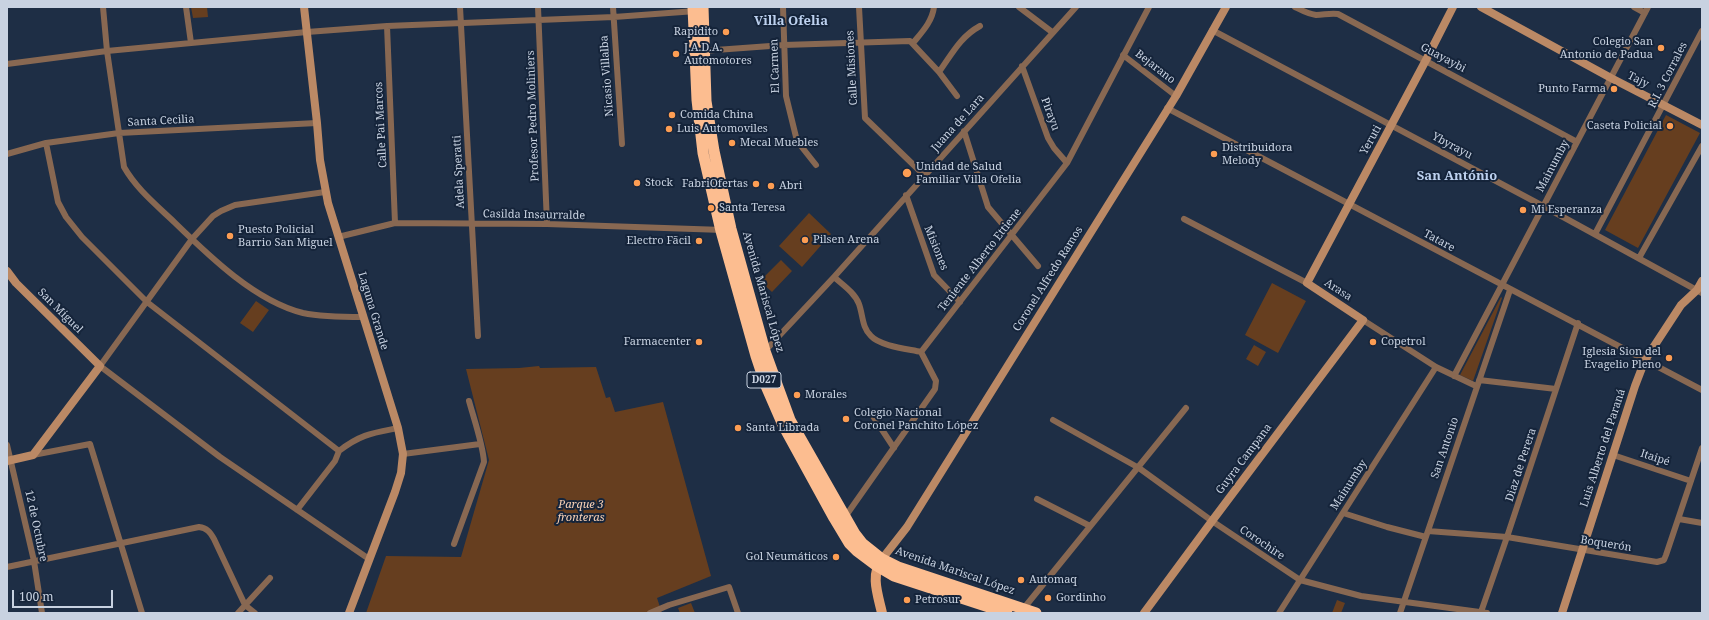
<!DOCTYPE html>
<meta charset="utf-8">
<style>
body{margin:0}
#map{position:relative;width:1709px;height:620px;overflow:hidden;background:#1e2e45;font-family:"Noto Serif",serif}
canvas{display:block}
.frame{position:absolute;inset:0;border:8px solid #c8d2e1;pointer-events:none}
.scale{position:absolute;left:12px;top:590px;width:101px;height:18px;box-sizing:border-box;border:2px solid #c8d2e1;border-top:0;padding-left:5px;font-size:12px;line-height:14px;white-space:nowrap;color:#c8d2e1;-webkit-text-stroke:3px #15243a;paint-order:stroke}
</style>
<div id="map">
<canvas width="1709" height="620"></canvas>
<div class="frame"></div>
<div class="scale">100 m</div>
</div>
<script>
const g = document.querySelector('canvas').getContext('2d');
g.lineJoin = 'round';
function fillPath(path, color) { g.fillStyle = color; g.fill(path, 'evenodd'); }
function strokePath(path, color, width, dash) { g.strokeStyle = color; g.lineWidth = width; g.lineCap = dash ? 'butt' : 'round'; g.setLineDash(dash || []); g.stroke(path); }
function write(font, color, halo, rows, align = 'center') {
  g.font = font + ' "Noto Serif",serif'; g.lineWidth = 4; g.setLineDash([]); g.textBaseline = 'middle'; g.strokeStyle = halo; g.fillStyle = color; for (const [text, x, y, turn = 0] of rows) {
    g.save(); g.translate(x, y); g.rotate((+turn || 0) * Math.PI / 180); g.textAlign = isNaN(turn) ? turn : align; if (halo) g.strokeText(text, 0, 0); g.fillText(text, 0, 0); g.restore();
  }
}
fillPath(new Path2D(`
 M 191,7 L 207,7 L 208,17 L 193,18 Z
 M 1666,115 L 1700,133 L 1638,248 L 1605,230 Z
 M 809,213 L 831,234 L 802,267 L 779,246 Z
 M 781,260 L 792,271 L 772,292 L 760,281 Z
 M 1272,283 L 1306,301 L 1278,353 L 1245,335 Z
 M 1501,297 L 1502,298 L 1473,381 L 1460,375 Z
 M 256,301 L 269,310 L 253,332 L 240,323 Z
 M 1254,345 L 1266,352 L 1258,366 L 1246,359 Z
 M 539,366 L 540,368 L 596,367 L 606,398 L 610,397 L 615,412 L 663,402 L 711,576 L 657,598 L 662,613 L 366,613 L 386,556 L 461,557 L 489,460 L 466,369 L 519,368 Z
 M 1337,600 L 1345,603 L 1341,613 L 1332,613 Z
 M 691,603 L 695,613 L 680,613 L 678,608 Z`), '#663e1f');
strokePath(new Path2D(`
 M 103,7 L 107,51 L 124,167 C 136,188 154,203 171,219 C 206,253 254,301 303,313 C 322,317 343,317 363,317
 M 186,7 L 191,43
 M 460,7 L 478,336
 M 538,7 L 547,224
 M 613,7 L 622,144
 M 783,7 L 786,96 L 797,141 L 816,165
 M 859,7 L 865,118 L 924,175
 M 1019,7 L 1052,32
 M 1295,7 C 1301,10 1308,14 1316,15 C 1324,15 1329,13 1338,14 L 1577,142
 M 1634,7 L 1645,13
 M 387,26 L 395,223
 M 1212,30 L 1543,206 L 1702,293
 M 913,43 C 922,32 932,22 934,7
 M 702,51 L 784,45 L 910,41 L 939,72 L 957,96
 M 1123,55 L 1176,96
 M 7,64 L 107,51 L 307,32 L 387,26 L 614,17 L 696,11
 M 1022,66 L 1048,138 L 1054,148 L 1067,163
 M 939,72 C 952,54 960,37 980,26
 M 1167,108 C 1345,203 1524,296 1702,390
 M 964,131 L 988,207 L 1038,266
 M 46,143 L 58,202 L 66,217 L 82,237 L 147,302 L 339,451 L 335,461 L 297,510
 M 7,154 L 46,143 L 119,133 L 317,123
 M 325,192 L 235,205 L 221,211 L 213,216 L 192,239 L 100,366 L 220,457 L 369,559
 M 906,195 L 934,275 L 960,302
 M 1184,219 L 1307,283
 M 1595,234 L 1702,31
 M 338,237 L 395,223 L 547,224 L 723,230
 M 1639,258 L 1702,146
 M 834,277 C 843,285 855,293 859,304 C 863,315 862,328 871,336 C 880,346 908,349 921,352
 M 1363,320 L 1436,367 L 1476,386
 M 764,352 L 834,277 L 1076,7
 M 921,352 L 1067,163 L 1149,7
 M 1454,376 L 1648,7
 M 1479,380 L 1556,389
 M 871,413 L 894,448
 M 1053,420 L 1139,468 L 1212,521 L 1300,580 L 1361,596 L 1487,613
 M 7,445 L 34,561 L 42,613
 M 339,451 C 361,434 373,433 398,428
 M 403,454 L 480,444
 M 33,455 L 90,444 L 142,613
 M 1613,455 L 1691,481
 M 1037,499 L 1090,526
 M 1343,513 L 1387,527 L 1426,537
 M 845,517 L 935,389 L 936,381 L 921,352
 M 1679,519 L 1702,523
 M 1428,531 L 1507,537 L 1657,562 L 1664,560 L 1666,555 L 1702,448
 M 454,544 L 484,462 C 483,445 474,419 469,401
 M 7,567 L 199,527 C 207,528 210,532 214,539 L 245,605 L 255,613
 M 1024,608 L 1186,408
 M 1481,612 L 1507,537 L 1578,323
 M 238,613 L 270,578
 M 650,613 L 669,605 L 729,587 L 738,613
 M 1279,613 L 1436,367
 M 1400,613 L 1510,290`), '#886852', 6);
strokePath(new Path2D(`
 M 304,7 L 317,123 L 320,160 L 328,203 L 398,428 L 403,454 L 401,473 L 395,492 L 349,613
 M 1481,7 L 1611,78 L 1702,125
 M 7,271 L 16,283 L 100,366 L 33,455 L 7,461
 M 882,559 L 907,527 L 1176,96 L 1226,7
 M 1144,613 L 1212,521 L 1363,320 L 1307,283 L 1426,60 L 1453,7
 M 1562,613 L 1635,386 L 1645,360 L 1681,305 L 1697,290 L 1702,281`), '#bb8965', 8);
strokePath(new Path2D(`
 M 882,559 C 870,575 878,595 882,613`), '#e3a172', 10);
strokePath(new Path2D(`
 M 693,7 L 697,100 L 703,153 L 721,231 L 756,356 L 766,386 L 783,425 L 834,518 L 849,543 L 857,551 L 877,566 L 894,576 L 1007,613
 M 703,7 L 706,101 L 714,151 L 731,229 L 765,351 L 778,387 L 790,420 L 855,534 L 862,543 L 882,559 L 898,567 L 1036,613`), '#fcbd90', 11);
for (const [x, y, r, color] of [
 [726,32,4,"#fc9d53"],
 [1661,48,4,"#fc9d53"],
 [676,54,4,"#fc9d53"],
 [1614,89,4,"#fc9d53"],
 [672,115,4,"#fc9d53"],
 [1670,126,4,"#fc9d53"],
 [669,129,4,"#fc9d53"],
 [732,143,4,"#fc9d53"],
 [1214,154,4,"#fc9d53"],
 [907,173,5,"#fc9d53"],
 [637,183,4,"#fc9d53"],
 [756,184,4,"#fc9d53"],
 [771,186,4,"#fc9d53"],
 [711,208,4,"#fc9d53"],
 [1523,210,4,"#fc9d53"],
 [230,236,4,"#fc9d53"],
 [805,240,4,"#fc9d53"],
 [699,241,4,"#fc9d53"],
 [699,342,4,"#fc9d53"],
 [1373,342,4,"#fc9d53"],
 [1669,358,4,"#fc9d53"],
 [797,395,4,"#fc9d53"],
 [846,419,4,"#fc9d53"],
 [738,428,4,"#fc9d53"],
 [836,557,4,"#fc9d53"],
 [1021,580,4,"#fc9d53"],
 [1048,598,4,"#fc9d53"],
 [907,600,4,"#fc9d53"]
]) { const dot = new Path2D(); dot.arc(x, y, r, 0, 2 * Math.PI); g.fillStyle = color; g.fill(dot); strokePath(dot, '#15243a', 1.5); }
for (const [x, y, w] of [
 [764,380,34]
]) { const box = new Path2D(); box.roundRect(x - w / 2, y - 8, w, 16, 3); g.fillStyle = '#15243a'; g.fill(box); strokePath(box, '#c8d2e1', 1); }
write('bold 10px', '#c8d2e1', null, [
 ["D027",764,380]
]);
write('11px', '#c8d2e1', '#15243a', [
 ["Rapidito",718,32,"right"],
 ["Colegio San",1653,42,"right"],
 ["Antonio de Padua",1653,55,"right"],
 ["J.A.D.A.",684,48],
 ["Automotores",684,61],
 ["Punto Farma",1606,89,"right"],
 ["Comida China",680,115],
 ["Caseta Policial",1662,126,"right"],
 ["Luis Automoviles",677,129],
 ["Mecal Muebles",740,143],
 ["Distribuidora",1222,148],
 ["Melody",1222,161],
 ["Unidad de Salud",916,167],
 ["Familiar Villa Ofelia",916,180],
 ["Stock",645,183],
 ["FabriOfertas",748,184,"right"],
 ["Abri",779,186],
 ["Santa Teresa",719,208],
 ["Mi Esperanza",1531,210],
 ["Puesto Policial",238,230],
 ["Barrio San Miguel",238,243],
 ["Pilsen Arena",813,240],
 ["Electro Fãcil",691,241,"right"],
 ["Farmacenter",691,342,"right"],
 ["Copetrol",1381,342],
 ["Iglesia Sion del",1661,352,"right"],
 ["Evagelio Pleno",1661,365,"right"],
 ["Morales",805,395],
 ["Colegio Nacional",854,413],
 ["Coronel Panchito López",854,426],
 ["Santa Librada",746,428],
 ["Gol Neumáticos",828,557,"right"],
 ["Automaq",1029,580],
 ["Gordinho",1056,598],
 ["Petrosur",915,600]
], 'left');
write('11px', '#c8d2e1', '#15243a', [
 ["Guayaybi",1443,58,28],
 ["El Carmen",775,66,-92],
 ["Bejarano",1155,67,38],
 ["Calle Misiones",852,68,-93],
 ["R.I. 3 Corrales",1668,75,-63],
 ["Nicasio Villalba",607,76,-94],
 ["Tajy",1638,80,27],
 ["Pirayu",1050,114,70],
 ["Profesor Pedro Moliniers",533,116,-92],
 ["Santa Cecilia",161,121,-3],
 ["Juana de Lara",958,123,-48],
 ["Calle Pai Marcos",381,125,-93],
 ["Yeruti",1371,140,-61],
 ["Ybyrayu",1452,146,28],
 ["Mainumby",1553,166,-62],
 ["Adela Speratti",459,172,-93],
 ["Casilda Insaurralde",534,215,1],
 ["Tatare",1439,241,28],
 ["Misiones",936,248,68],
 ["Teniente Alberto Ettiene",980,260,-52],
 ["Coronel Alfredo Ramos",1048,279,-58],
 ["Arasa",1338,290,33],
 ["Avenida Mariscal López",763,292,74],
 ["San Miguel",60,311,45],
 ["Laguna Grande",373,311,73],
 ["San Antonio",1445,448,-71],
 ["Luis Alberto del Paraná",1603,448,-72],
 ["Itaipé",1655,458,18],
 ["Guyra Campana",1244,459,-53],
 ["Diaz de Perera",1521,465,-72],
 ["Mainumby",1349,485,-57],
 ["12 de Octubre",36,526,78],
 ["Corochire",1262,543,34],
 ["Boquerón",1606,544,9],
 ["Avenida Mariscal López",955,571,19]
]);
write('italic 11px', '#fad2b6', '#15243a', [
 ["Parque 3",581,505],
 ["fronteras",581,518]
]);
write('bold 13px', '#bdd1ef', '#15243a', [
 ["Villa Ofelia",791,21],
 ["San António",1457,176]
]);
</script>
